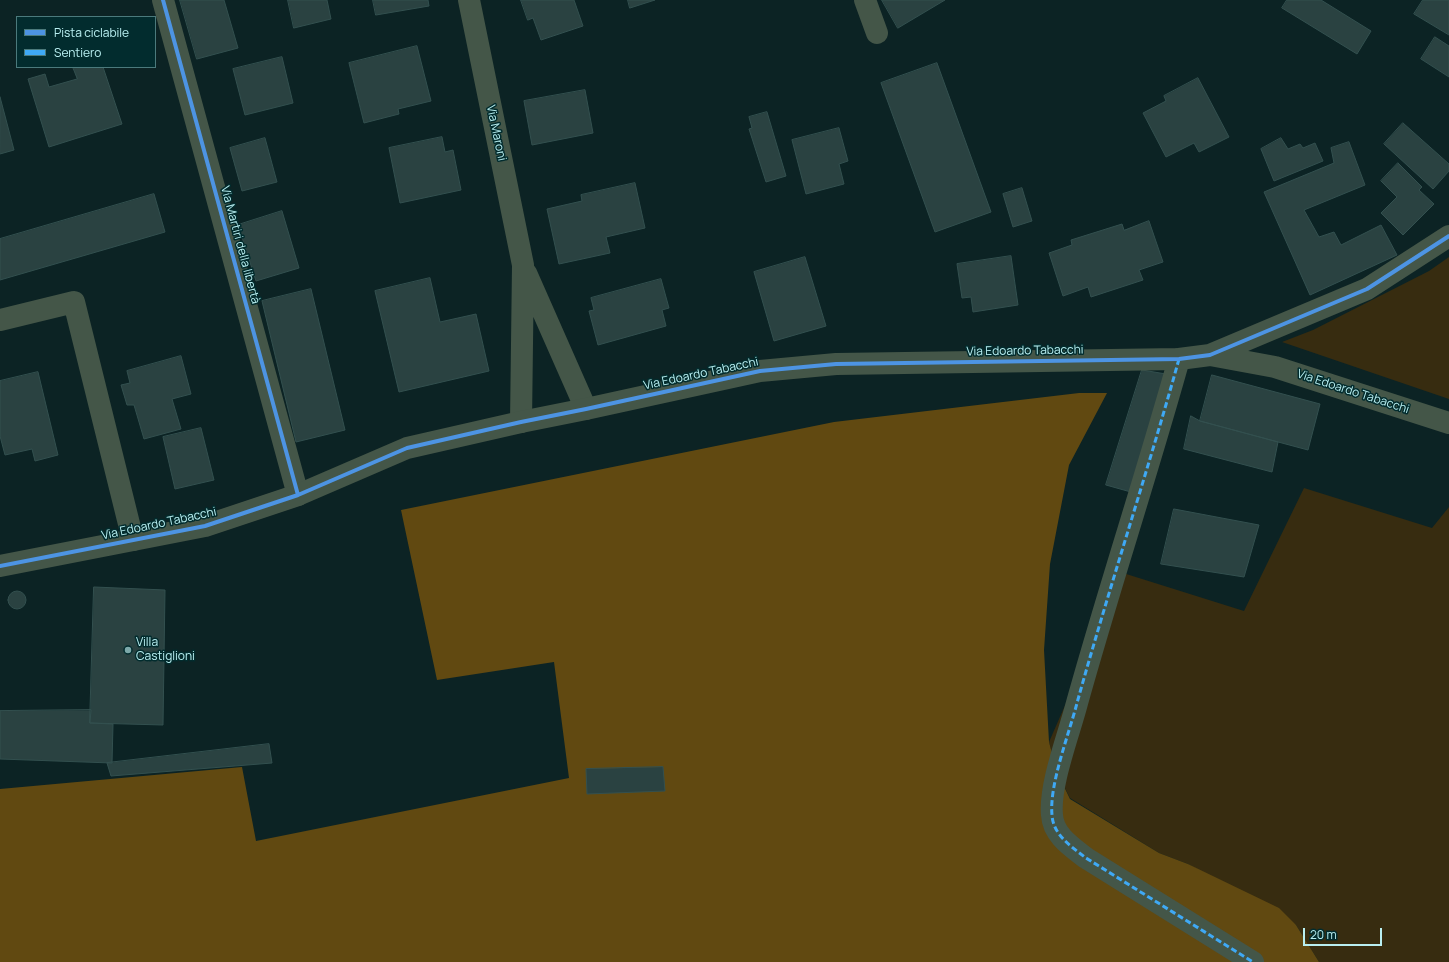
<!DOCTYPE html>
<meta charset="utf-8">
<style>
body{margin:0}
#map{position:relative;width:1449px;height:962px;overflow:hidden;background:#0c2324;font-family:Manrope,sans-serif}
canvas{display:block}
.legend{position:absolute;left:16px;top:16px;width:140px;height:52px;box-sizing:border-box;background:#022c2e;border:1px solid #4b7a7c;margin:0;padding:5px 7px;list-style:none;font-size:12px;color:#b9eff1}
.legend li{display:flex;align-items:center;gap:8px;height:20px}
.legend b{width:20px;border:1px solid #4b7a7c}
.scale{position:absolute;left:1303px;top:928px;width:79px;height:18px;box-sizing:border-box;border:2px solid #b9eff1;border-top:0;padding-left:5px;font-size:12px;line-height:14px;white-space:nowrap;color:#b9eff1;-webkit-text-stroke:3px #022c2e;paint-order:stroke}
</style>
<div id="map">
<canvas width="1449" height="962"></canvas>
<ul class="legend">
<li><b style="height:5px;background:#4d94e3"></b>Pista ciclabile</li>
<li><b style="height:5px;background:#3fa9f5"></b>Sentiero</li>
</ul>
<div class="scale">20 m</div>
</div>
<script>
const g = document.querySelector('canvas').getContext('2d');
g.lineJoin = 'round';
function fillPath(path, color) { g.fillStyle = color; g.fill(path, 'evenodd'); }
function strokePath(path, color, width, dash) { g.strokeStyle = color; g.lineWidth = width; g.lineCap = dash ? 'butt' : 'round'; g.setLineDash(dash || []); g.stroke(path); }
function write(font, color, halo, rows, align = 'center') {
  g.font = font + ' Manrope,sans-serif'; g.lineWidth = 3; g.setLineDash([]); g.textBaseline = 'middle'; g.strokeStyle = halo; g.fillStyle = color; for (const [text, x, y, turn = 0] of rows) {
    g.save(); g.translate(x, y); g.rotate((+turn || 0) * Math.PI / 180); g.textAlign = isNaN(turn) ? turn : align; if (halo) g.strokeText(text, 0, 0); g.fillText(text, 0, 0); g.restore();
  }
}
fillPath(new Path2D(`
 M 1449,257 L 1449,399 L 1282,342 L 1313,330 L 1429,271 Z
 M 1304,488 L 1432,528 L 1449,507 L 1449,962 L 1319,962 L 1296,925 L 1188,864 L 1159,853 L 1070,798 L 1057,772 L 1049,742 L 1123,573 L 1244,611 Z`), '#372c10');
fillPath(new Path2D(`
 M 1079,393 L 1107,393 L 1069,465 L 1050,564 L 1044,650 L 1049,742 L 1057,772 L 1070,799 L 1159,853 L 1188,864 L 1279,908 L 1296,925 L 1319,962 L 0,962 L 0,789 L 242,767 L 256,841 L 569,778 L 554,662 L 437,680 L 401,510 L 834,422 Z`), '#614911');
const building = new Path2D(`
 M 180,0 L 224,0 L 238,48 L 197,59 Z
 M 288,0 L 327,0 L 331,19 L 294,28 Z
 M 373,0 L 428,0 L 429,6 L 376,15 Z
 M 521,0 L 574,0 L 583,26 L 541,40 L 533,18 L 528,20 Z
 M 628,0 L 655,0 L 630,8 Z
 M 882,0 L 945,0 L 898,28 Z
 M 1287,0 L 1321,0 L 1371,31 L 1357,54 L 1282,8 Z
 M 1423,0 L 1449,0 L 1449,35 L 1414,14 Z
 M 1435,37 L 1449,46 L 1449,77 L 1421,59 Z
 M 417,46 L 431,101 L 398,109 L 399,114 L 364,123 L 349,63 Z
 M 282,57 L 293,103 L 245,115 L 233,69 Z
 M 937,63 L 991,212 L 935,232 L 881,83 Z
 M 73,67 L 103,67 L 122,124 L 49,147 L 28,79 L 45,74 L 49,87 L 77,79 Z
 M 1198,78 L 1229,137 L 1199,152 L 1194,143 L 1166,157 L 1143,113 L 1166,101 L 1164,96 Z
 M 585,90 L 593,133 L 532,145 L 524,101 Z
 M 0,97 L 14,150 L 0,154 Z
 M 767,112 L 786,176 L 766,182 L 749,129 L 752,128 L 749,117 Z
 M 1403,123 L 1449,164 L 1449,171 L 1433,189 L 1384,144 Z
 M 839,128 L 848,161 L 839,164 L 844,184 L 806,194 L 792,140 Z
 M 442,137 L 445,152 L 453,150 L 461,190 L 400,203 L 389,148 Z
 M 265,138 L 277,182 L 242,191 L 230,148 Z
 M 1281,138 L 1288,149 L 1300,144 L 1303,148 L 1315,143 L 1323,161 L 1274,181 L 1261,149 Z
 M 1349,142 L 1365,185 L 1304,210 L 1319,237 L 1334,232 L 1341,245 L 1381,225 L 1397,255 L 1310,295 L 1264,192 L 1334,163 L 1331,148 Z
 M 1398,163 L 1422,187 L 1419,190 L 1434,204 L 1403,235 L 1381,213 L 1397,197 L 1381,181 Z
 M 635,183 L 645,228 L 606,237 L 610,253 L 559,264 L 547,209 L 582,201 L 581,195 Z
 M 1022,188 L 1032,221 L 1013,227 L 1003,194 Z
 M 154,194 L 165,232 L 0,280 L 0,239 Z
 M 282,211 L 299,268 L 256,281 L 238,225 Z
 M 1149,221 L 1163,262 L 1139,270 L 1143,280 L 1091,297 L 1088,287 L 1063,296 L 1049,253 L 1072,245 L 1071,240 L 1122,224 L 1124,230 Z
 M 1011,256 L 1018,305 L 973,312 L 971,297 L 962,298 L 957,264 Z
 M 805,257 L 826,326 L 774,341 L 754,272 Z
 M 430,278 L 440,322 L 476,314 L 489,371 L 399,392 L 375,291 Z
 M 661,279 L 669,308 L 662,310 L 666,326 L 598,345 L 589,311 L 594,310 L 591,298 Z
 M 311,289 L 345,430 L 296,442 L 262,301 Z
 M 181,356 L 191,394 L 172,399 L 181,429 L 144,439 L 134,405 L 127,405 L 121,385 L 130,383 L 127,371 Z
 M 1142,370 L 1172,375 L 1138,494 L 1106,485 Z
 M 38,372 L 58,455 L 35,461 L 32,449 L 5,455 L 0,436 L 0,381 Z
 M 1212,375 L 1320,404 L 1308,450 L 1200,421 Z
 M 1191,416 L 1200,421 L 1278,442 L 1272,472 L 1184,449 Z
 M 201,428 L 214,480 L 175,489 L 163,437 Z
 M 1174,509 L 1259,525 L 1244,577 L 1161,564 Z
 M 94,587 L 165,590 L 163,725 L 90,723 Z
 M8 600a9 9 0 1 1 18 0a9 9 0 1 1-18 0Z
 M 91,710 L 90,723 L 113,724 L 112,763 L 0,759 L 0,711 Z
 M 269,744 L 272,763 L 111,776 L 107,763 Z
 M 663,767 L 665,791 L 587,794 L 586,769 Z`);
fillPath(building, '#2a4241');
strokePath(building, '#33504f', 1);
strokePath(new Path2D(`
 M 1179,359 C 1147,474 1109,588 1077,703 C 1069,734 1049,785 1052,815 C 1053,835 1072,847 1086,858 L 1253,962`), '#445648', 22);
strokePath(new Path2D(`
 M 163,0 L 298,495
 M 469,0 L 523,265 L 521,422
 M 865,0 L 877,33
 M 526,273 L 586,409
 M 0,320 L 74,302 L 133,540`), '#445648', 22);
strokePath(new Path2D(`
 M 1210,355 L 1275,367 L 1449,423
 M 0,566 L 205,526 L 298,495 L 407,448 L 521,422 L 586,409 L 760,371 L 836,364 L 1179,359 L 1210,355 L 1367,289 L 1449,236`), '#445648', 22);
strokePath(new Path2D(`
 M 1179,359 C 1147,474 1109,588 1077,703 C 1069,734 1049,785 1052,815 C 1053,835 1072,847 1086,858 L 1253,962`), '#3fa9f5', 3, [6, 3]);
strokePath(new Path2D(`
 M 163,0 L 298,495
 M 0,566 L 205,526 L 298,495 L 407,448 L 521,422 L 586,409 L 760,371 L 836,364 L 1179,359 L 1210,355 L 1367,289 L 1449,236`), '#4d94e3', 4);
for (const [x, y, r, color] of [
 [128,650,4,"#7ca8a9"]
]) { const dot = new Path2D(); dot.arc(x, y, r, 0, 2 * Math.PI); g.fillStyle = color; g.fill(dot); strokePath(dot, '#022c2e', 1.5); }
write('12px', '#b9eff1', '#022c2e', [
 ["Via Maroni",496,133,78],
 ["Via Martiri della libertà",240,245,75],
 ["Via Edoardo Tabacchi",1025,351,-1],
 ["Via Edoardo Tabacchi",701,374,-12],
 ["Via Edoardo Tabacchi",1353,392,18],
 ["Via Edoardo Tabacchi",159,524,-12]
]);
write('12px', '#b9eff1', '#022c2e', [
 ["Villa",136,643],
 ["Castiglioni",136,657]
], 'left');
</script>
